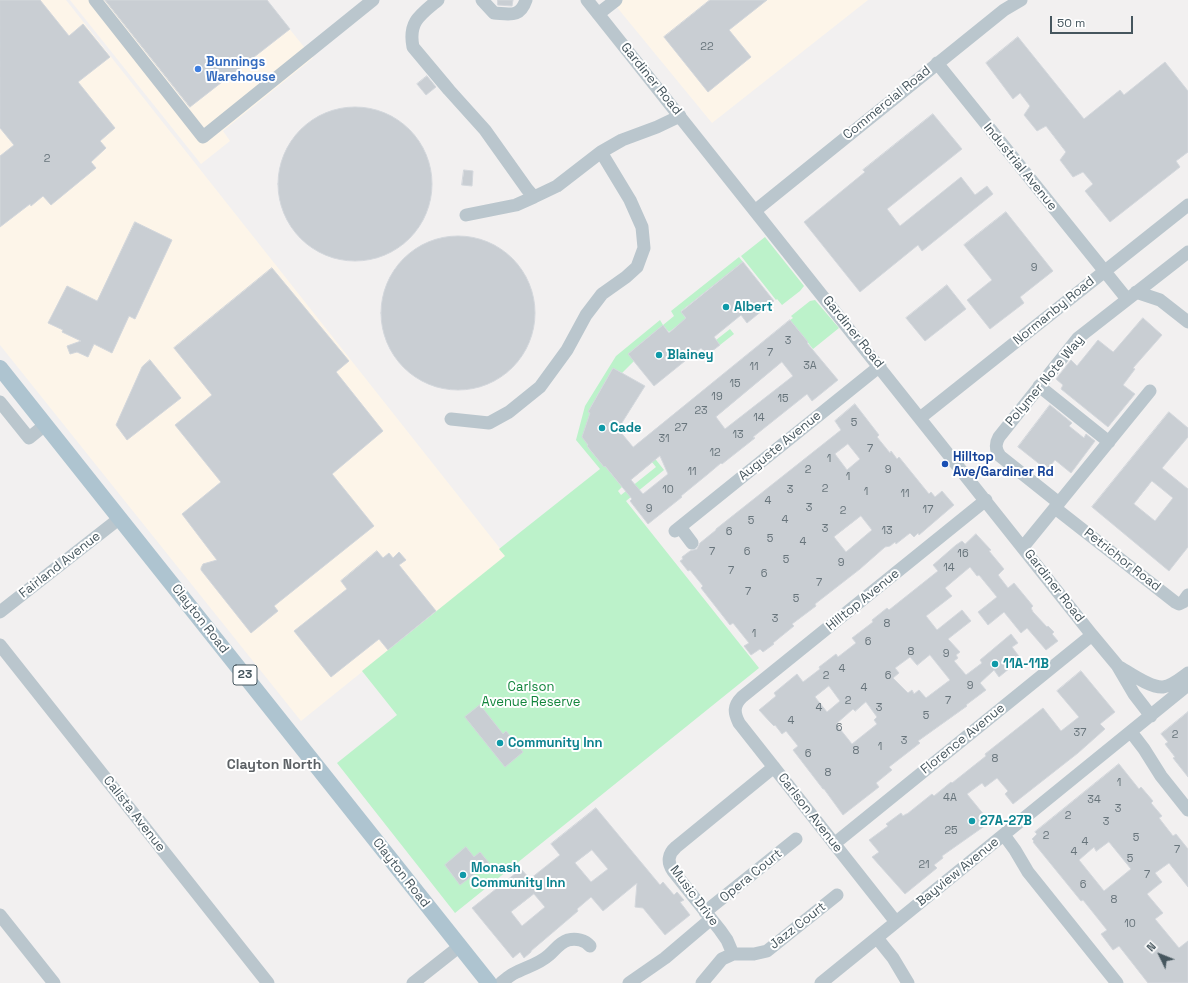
<!DOCTYPE html>
<style>
body{margin:0}
#map{position:relative;width:1188px;height:983px;overflow:hidden;background:#f2f0f0;font-family:"Space Grotesk",sans-serif}
canvas{display:block}
.north{position:absolute;left:1140px;top:935px;width:40px;height:40px;-webkit-text-stroke:3px #fff;paint-order:stroke;rotate:313deg;font-size:11px;font-weight:700;line-height:16px;text-align:center;color:#46565e}
.north::after{content:'';display:block;margin:auto;width:14px;height:18px;background:#46565e;clip-path:polygon(50% 0,100% 100%,50% 72%,0 100%)}
.scale{position:absolute;left:1050px;top:16px;width:83px;height:18px;box-sizing:border-box;border:2px solid #46565e;border-top:0;padding-left:5px;font-size:12px;line-height:14px;white-space:nowrap;color:#46565e;-webkit-text-stroke:3px #fff;paint-order:stroke}
</style>
<div id="map">
<canvas width="1188" height="983"></canvas>
<div class="north">N</div>
<div class="scale">50 m</div>
</div>
<script>
const g = document.querySelector('canvas').getContext('2d');
g.lineJoin = 'round';
function fillPath(path, color) { g.fillStyle = color; g.fill(path, 'evenodd'); }
function strokePath(path, color, width, dash) { g.strokeStyle = color; g.lineWidth = width; g.lineCap = dash ? 'butt' : 'round'; g.setLineDash(dash || []); g.stroke(path); }
function write(font, color, halo, rows, align = 'center') {
  g.font = font + ' "Space Grotesk",sans-serif'; g.lineWidth = 4; g.setLineDash([]); g.textBaseline = 'middle'; g.strokeStyle = halo; g.fillStyle = color; for (const [text, x, y, turn = 0] of rows) {
    g.save(); g.translate(x, y); g.rotate((+turn || 0) * Math.PI / 180); g.textAlign = isNaN(turn) ? turn : align; if (halo) g.strokeText(text, 0, 0); g.fillText(text, 0, 0); g.restore();
  }
}
fillPath(new Path2D(`
 M 0,0 L 66,0 L 506,556 L 301,721 L 0,345 Z
 M 70,0 L 266,0 L 313,58 L 223,131 L 230,141 L 201,164 Z
 M 611,0 L 868,0 L 712,123 Z`), '#fdf5e9');
fillPath(new Path2D(`
 M 765,237 L 804,286 L 800,291 L 782,305 L 777,299 L 776,300 L 741,256 Z
 M 739,257 L 743,262 L 681,311 L 686,319 L 669,332 L 663,325 L 628,354 L 634,361 L 622,373 L 613,368 L 588,412 L 590,413 L 587,446 L 604,467 L 605,466 L 622,487 L 618,491 L 621,495 L 656,467 L 642,450 L 646,447 L 664,470 L 626,501 L 759,668 L 455,913 L 337,763 L 397,715 L 362,671 L 505,556 L 499,549 L 600,469 L 576,440 L 585,406 L 616,356 L 660,320 L 663,325 L 674,316 L 671,311 Z
 M 815,300 L 839,328 L 813,349 L 790,320 L 793,318 L 791,316 L 810,301 Z
 M 730,329 L 734,334 L 720,345 L 716,340 Z`), '#bcf2ca');
const building = new Path2D(`
 M 0,0 L 40,0 L 69,36 L 83,24 L 110,57 L 78,82 L 115,128 L 100,141 L 106,148 L 91,162 L 96,168 L 51,205 L 43,196 L 31,206 L 30,204 L 0,227 L 0,156 L 14,145 L 0,128 Z
 M 105,0 L 267,0 L 290,29 L 190,107 Z
 M 498,0 L 513,0 L 512,6 L 498,5 Z
 M 710,0 L 767,0 L 729,30 L 751,57 L 708,92 L 664,37 Z
 M 1018,37 L 1084,119 L 1120,90 L 1124,95 L 1165,62 L 1188,91 L 1188,152 L 1176,161 L 1180,167 L 1110,222 L 1085,191 L 1093,184 L 1083,172 L 1073,177 L 1060,160 L 1066,152 L 1046,126 L 1037,131 L 1024,115 L 1030,106 L 1020,93 L 1013,99 L 986,63 Z
 M 427,76 L 436,87 L 426,95 L 417,84 Z
 M278 184a77 77 0 1 1 154 0a77 77 0 1 1-154 0Z
 M 933,114 L 962,149 L 887,209 L 900,226 L 961,177 L 975,195 L 987,186 L 993,194 L 922,251 L 918,245 L 860,292 L 804,222 L 865,172 L 863,170 Z
 M 464,170 L 473,171 L 472,186 L 462,185 Z
 M 1006,212 L 1053,271 L 1020,297 L 1024,303 L 990,329 L 967,300 L 992,280 L 964,245 Z
 M 135,222 L 172,240 L 135,319 L 129,316 L 112,353 L 94,344 L 88,357 L 77,352 L 70,354 L 67,346 L 81,341 L 62,332 L 63,330 L 48,323 L 67,286 L 97,301 Z
 M381 313a77 77 0 1 1 154 0a77 77 0 1 1-154 0Z
 M 743,262 L 774,301 L 747,323 L 741,315 L 714,337 L 720,345 L 707,355 L 701,348 L 654,386 L 628,354 L 663,325 L 669,333 L 686,318 L 681,312 Z
 M 272,268 L 349,361 L 336,372 L 383,431 L 332,474 L 374,526 L 274,606 L 278,611 L 251,633 L 201,570 L 201,568 L 203,564 L 217,560 L 182,514 L 221,482 L 175,425 L 212,395 L 174,348 Z
 M 947,285 L 966,309 L 925,341 L 906,318 Z
 M 1143,318 L 1162,335 L 1133,368 L 1135,369 L 1123,385 L 1135,394 L 1108,427 L 1061,389 L 1063,385 L 1056,379 L 1071,360 L 1077,366 L 1098,340 L 1113,352 Z
 M 790,320 L 808,342 L 807,343 L 838,380 L 812,401 L 807,394 L 753,437 L 755,438 L 722,464 L 721,463 L 708,474 L 681,496 L 682,497 L 648,524 L 630,501 L 632,499 L 605,466 L 604,467 L 587,446 L 588,445 L 582,437 L 590,413 L 588,412 L 613,368 L 645,386 L 618,429 L 633,447 ZM 782,362 L 793,376 L 725,429 L 716,417 ZM 660,456 L 668,474 L 643,494 L 631,480 Z
 M 150,360 L 181,398 L 127,440 L 116,425 L 142,367 Z
 M 855,404 L 879,435 L 877,437 L 890,453 L 891,451 L 897,459 L 899,457 L 929,494 L 931,492 L 935,497 L 942,491 L 954,505 L 919,535 L 918,533 L 914,537 L 910,533 L 896,544 L 895,542 L 890,546 L 885,547 L 860,569 L 815,604 L 816,606 L 792,624 L 794,626 L 773,643 L 774,644 L 763,652 L 760,649 L 751,655 L 744,646 L 749,643 L 733,623 L 730,625 L 719,611 L 701,588 L 703,586 L 690,570 L 688,571 L 680,561 L 683,559 L 682,557 L 690,551 L 697,549 L 700,543 L 716,530 L 716,529 L 841,430 L 835,421 ZM 848,444 L 860,459 L 847,470 L 835,454 ZM 861,516 L 872,530 L 846,552 L 834,537 Z
 M 1050,405 L 1072,423 L 1069,426 L 1084,438 L 1086,434 L 1095,441 L 1071,473 L 1055,460 L 1047,470 L 1018,447 Z
 M 1169,412 L 1188,428 L 1188,437 L 1162,468 L 1188,489 L 1188,547 L 1169,571 L 1092,507 ZM 1152,481 L 1173,498 L 1155,521 L 1134,504 Z
 M 976,534 L 991,550 L 989,551 L 1004,569 L 998,575 L 1008,588 L 1014,583 L 1033,606 L 1031,608 L 1033,612 L 1047,627 L 1048,626 L 1054,632 L 1052,634 L 1058,641 L 1046,650 L 1027,628 L 1021,633 L 1004,612 L 988,625 L 978,612 L 997,597 L 979,575 L 977,576 L 970,567 L 945,588 L 952,596 L 926,616 L 937,630 L 962,610 L 971,621 L 948,639 L 960,652 L 956,655 L 958,658 L 954,661 L 966,675 L 982,663 L 980,660 L 1011,634 L 1018,643 L 1012,647 L 1021,659 L 999,677 L 994,670 L 980,683 L 986,690 L 966,705 L 967,706 L 918,741 L 920,743 L 889,767 L 892,770 L 876,783 L 879,787 L 843,815 L 824,789 L 823,789 L 793,750 L 798,746 L 786,731 L 782,734 L 775,725 L 774,726 L 770,722 L 759,710 L 776,696 L 774,693 L 797,674 L 803,682 L 820,669 L 819,667 L 836,654 L 838,657 L 856,643 L 852,638 L 873,622 L 872,620 L 887,608 L 889,610 L 938,571 L 933,565 L 956,545 L 962,541 L 965,544 ZM 930,655 L 950,680 L 926,698 L 919,690 L 914,694 L 912,690 L 908,693 L 893,678 L 899,673 L 895,668 L 910,657 L 917,665 ZM 829,686 L 840,701 L 827,712 L 815,697 ZM 866,702 L 877,717 L 874,720 L 877,724 L 852,744 L 836,724 L 853,709 L 855,711 Z
 M 377,551 L 383,558 L 389,553 L 393,558 L 399,552 L 406,560 L 399,565 L 436,611 L 388,650 L 379,639 L 331,677 L 294,631 L 347,589 L 341,581 Z
 M 1081,671 L 1115,712 L 1100,724 L 1105,729 L 1078,753 L 1013,804 L 1005,794 L 1008,791 L 997,778 L 985,787 L 982,783 L 967,794 L 989,821 L 984,824 L 986,825 L 942,856 L 943,858 L 934,865 L 937,868 L 905,894 L 872,857 L 879,852 L 869,840 L 888,826 L 886,824 L 901,813 L 903,816 L 906,814 L 907,814 L 932,794 L 934,796 L 951,782 L 952,783 L 986,756 L 985,754 L 1043,708 L 1061,731 L 1079,717 L 1057,691 Z
 M 480,705 L 503,734 L 506,731 L 523,752 L 505,767 L 465,717 Z
 M 1188,712 L 1188,777 L 1173,758 L 1175,757 L 1165,744 L 1168,742 L 1161,734 Z
 M 1119,764 L 1139,789 L 1141,787 L 1153,801 L 1151,803 L 1162,816 L 1159,818 L 1173,836 L 1176,834 L 1188,849 L 1188,887 L 1169,863 L 1155,873 L 1162,882 L 1147,894 L 1163,913 L 1155,919 L 1179,948 L 1188,941 L 1188,983 L 1148,983 L 1119,946 L 1113,950 L 1101,934 L 1107,930 L 1083,900 L 1081,901 L 1033,842 L 1034,841 L 1032,839 L 1037,834 L 1035,832 ZM 1109,842 L 1131,869 L 1104,891 L 1079,860 L 1094,847 L 1096,851 Z
 M 596,808 L 660,885 L 663,882 L 674,895 L 677,892 L 684,900 L 680,902 L 690,915 L 665,935 L 643,908 L 635,907 L 637,883 L 603,911 L 591,897 L 577,909 L 578,911 L 531,951 L 531,952 L 524,958 L 520,952 L 513,958 L 472,908 L 521,869 L 530,879 L 560,855 L 551,844 ZM 592,850 L 608,869 L 591,882 L 575,863 ZM 534,894 L 545,907 L 522,926 L 511,912 Z
 M 466,847 L 474,857 L 480,852 L 489,863 L 460,885 L 445,865 Z`);
fillPath(building, '#c9ced3');
strokePath(building, '#d3d7dc', 1);
strokePath(new Path2D(`
 M 95,0 L 203,137 L 373,0
 M 438,0 C 420,15 408,22 413,47 L 449,90 L 485,130 L 527,189 L 534,197 L 557,186 L 601,152 L 622,140 L 657,127 L 680,116
 M 482,0 L 494,13 C 510,14 520,18 526,0
 M 587,0 L 1092,635 L 1117,665 L 1134,694 L 1151,716
 M 598,14 L 616,0
 M 937,63 L 1127,299
 M 756,210 L 1004,10 L 1021,0
 M 466,215 L 516,205 L 534,197
 M 1136,292 L 1160,300 L 1188,322
 M 1039,386 L 1109,442
 M 0,402 L 29,438 L 45,425
 M 920,418 L 1188,205
 M 451,419 L 489,423 L 509,412 L 540,387 L 567,350 L 586,315 L 602,294 L 626,277 L 637,267 L 644,248 L 642,227 L 630,200 L 601,152
 M 1059,503 L 1000,456 C 995,449 995,444 999,437 L 1078,338 L 1188,252
 M 1055,508 L 1175,602 L 1179,604 L 1183,602 L 1188,595
 M 680,527 L 692,543
 M 675,531 L 880,366
 M 1023,547 L 1150,391
 M 0,612 L 120,518
 M 0,645 L 268,983
 M 1118,666 C 1130,673 1150,688 1163,687 C 1172,686 1181,678 1188,673
 M 1131,732 L 1144,749 L 1161,776 L 1188,810
 M 1004,835 L 1015,850 L 1028,872 L 1117,983
 M 834,844 L 1092,635
 M 705,912 L 796,839
 M 0,915 L 54,983
 M 896,922 L 739,723 C 734,713 733,706 742,697 L 986,500
 M 877,938 L 893,958 L 908,983
 M 733,954 L 754,954 L 767,951 L 837,895
 M 413,983 L 460,946
 M 501,983 C 505,980 509,976 513,974 C 525,967 538,965 549,955 C 555,950 559,943 568,940 C 576,938 585,940 590,946
 M 629,983 L 665,958 L 711,919
 M 702,983 L 722,959 L 733,954 L 727,940 L 720,930 L 673,871 C 667,862 668,854 676,847 L 774,767
 M 821,983 L 1188,685`), '#bac6cd', 13);
strokePath(new Path2D(`
 M 0,368 L 489,983`), '#aec4d0', 16);
for (const [x, y, r, color] of [
 [198,69,4,"#3f7fe0"],
 [726,307,4,"#0f9aa8"],
 [659,355,4,"#0f9aa8"],
 [602,428,4,"#0f9aa8"],
 [945,464,4,"#1a4fb4"],
 [995,664,4,"#0f9aa8"],
 [500,743,4,"#0f9aa8"],
 [972,821,4,"#0f9aa8"],
 [463,875,4,"#0f9aa8"]
]) { const dot = new Path2D(); dot.arc(x, y, r, 0, 2 * Math.PI); g.fillStyle = color; g.fill(dot); strokePath(dot, '#fff', 1.5); }
write('11px', '#67747b', null, [
 ["22",707,47],
 ["2",47,159],
 ["9",1034,268],
 ["3",788,341],
 ["7",770,353],
 ["3A",810,366],
 ["11",754,367],
 ["15",735,384],
 ["19",717,397],
 ["15",783,399],
 ["23",701,411],
 ["14",759,418],
 ["5",854,423],
 ["27",681,428],
 ["13",738,435],
 ["31",664,439],
 ["7",870,449],
 ["12",715,453],
 ["1",829,459],
 ["2",808,470],
 ["9",888,470],
 ["11",692,472],
 ["1",848,477],
 ["2",825,489],
 ["10",668,490],
 ["3",790,490],
 ["1",866,492],
 ["11",905,494],
 ["4",768,501],
 ["3",809,508],
 ["9",649,509],
 ["17",928,510],
 ["2",843,511],
 ["4",785,520],
 ["5",751,521],
 ["3",825,529],
 ["13",887,531],
 ["6",729,532],
 ["5",770,539],
 ["4",803,542],
 ["7",712,552],
 ["6",747,552],
 ["16",963,554],
 ["5",786,560],
 ["9",841,563],
 ["14",949,568],
 ["7",731,571],
 ["6",764,574],
 ["7",819,583],
 ["7",748,592],
 ["5",796,599],
 ["3",775,619],
 ["8",887,624],
 ["1",754,634],
 ["6",868,642],
 ["8",911,652],
 ["9",946,654],
 ["4",842,669],
 ["2",826,676],
 ["6",888,676],
 ["9",970,686],
 ["4",864,688],
 ["2",848,701],
 ["7",948,701],
 ["4",819,708],
 ["3",879,708],
 ["5",926,716],
 ["4",791,721],
 ["6",839,728],
 ["37",1080,733],
 ["2",1175,735],
 ["3",904,741],
 ["1",880,747],
 ["8",856,751],
 ["6",808,754],
 ["8",995,759],
 ["8",828,773],
 ["1",1119,783],
 ["4A",950,798],
 ["34",1094,800],
 ["3",1118,809],
 ["2",1068,816],
 ["3",1106,822],
 ["25",951,831],
 ["2",1046,836],
 ["5",1136,838],
 ["4",1085,842],
 ["7",1177,850],
 ["4",1074,852],
 ["5",1130,859],
 ["21",924,865],
 ["7",1147,875],
 ["6",1083,885],
 ["8",1114,900],
 ["10",1130,924]
]);
for (const [x, y, w] of [
 [245,675,24]
]) { const box = new Path2D(); box.roundRect(x - w / 2, y - 10, w, 20, 3); g.fillStyle = '#fff'; g.fill(box); strokePath(box, '#46565e', 1); }
write('bold 12px', '#46565e', null, [
 ["23",245,675]
]);
write('bold 13px', '#366cbe', '#fff', [
 ["Bunnings",206,62],
 ["Warehouse",206,77]
], 'left');
write('13px', '#46565e', '#fff', [
 ["Gardiner Road",651,79,51],
 ["Commercial Road",887,103,-39],
 ["Industrial Avenue",1020,167,51],
 ["Normanby Road",1054,311,-39],
 ["Gardiner Road",853,332,51],
 ["Polymer Note Way",1045,381,-50],
 ["Auguste Avenue",780,446,-39],
 ["Petrichor Road",1122,560,38],
 ["Fairland Avenue",60,565,-38],
 ["Gardiner Road",1054,586,52],
 ["Hilltop Avenue",863,600,-39],
 ["Clayton Road",200,619,52],
 ["Florence Avenue",963,739,-39],
 ["Carlson Avenue",810,813,52],
 ["Calista Avenue",134,814,52],
 ["Bayview Avenue",958,872,-39],
 ["Clayton Road",401,873,52],
 ["Opera Court",751,876,-39],
 ["Music Drive",694,896,53],
 ["Jazz Court",798,926,-38]
]);
write('bold 13px', '#0d838f', '#fff', [
 ["Albert",734,307],
 ["Blainey",667,355],
 ["Cade",610,428],
 ["11A-11B",1003,664],
 ["Community Inn",508,743],
 ["27A-27B",980,821],
 ["Monash",471,868],
 ["Community Inn",471,883]
], 'left');
write('bold 13px', '#164399', '#fff', [
 ["Hilltop",953,457],
 ["Ave/Gardiner Rd",953,472]
], 'left');
write('13px', '#12853c', '#fff', [
 ["Carlson",531,687],
 ["Avenue Reserve",531,702]
]);
write('bold 14px', '#5c6165', '#fff', [
 ["Clayton North",274,765]
]);
</script>
